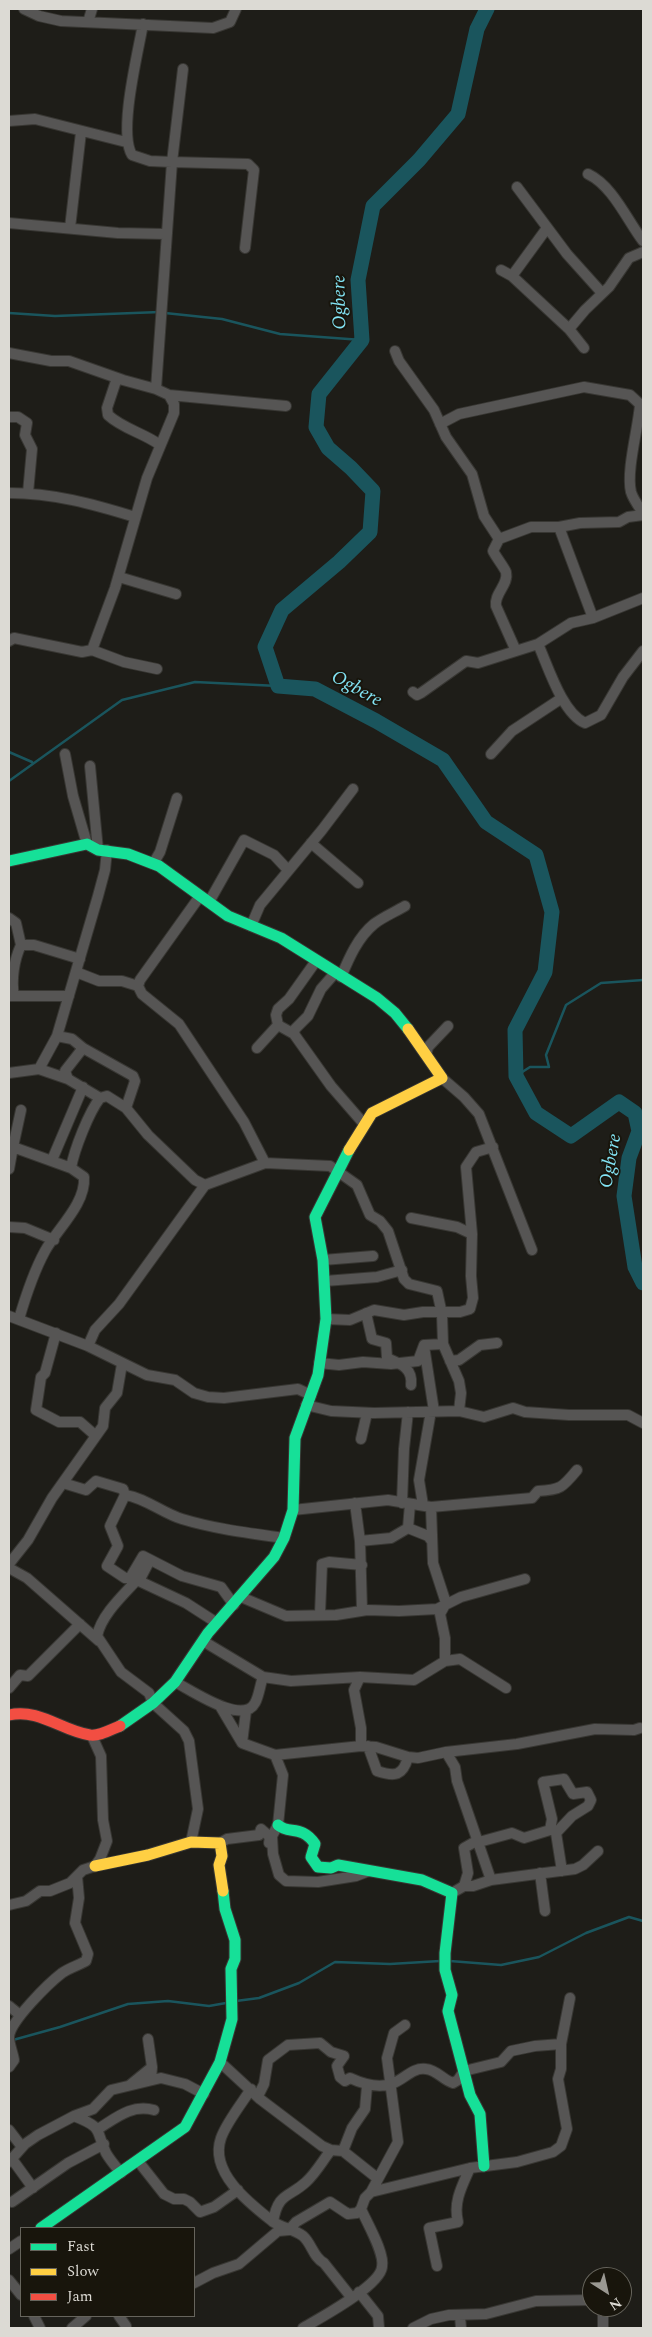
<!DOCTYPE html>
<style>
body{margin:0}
#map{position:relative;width:652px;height:2337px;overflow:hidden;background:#1e1d18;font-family:Spectral,serif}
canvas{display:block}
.frame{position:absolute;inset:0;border:10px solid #dcdad4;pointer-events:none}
.legend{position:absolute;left:20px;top:2227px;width:175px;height:90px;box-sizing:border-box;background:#18150c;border:1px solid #66645c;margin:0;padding:6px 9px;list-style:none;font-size:15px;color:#dcdad4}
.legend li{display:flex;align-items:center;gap:10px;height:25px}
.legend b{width:25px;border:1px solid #66645c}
.north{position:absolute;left:582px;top:2267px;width:50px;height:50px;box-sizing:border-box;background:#18150c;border:1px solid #66645c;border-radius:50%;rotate:145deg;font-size:14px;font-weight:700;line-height:20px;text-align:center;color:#dcdad4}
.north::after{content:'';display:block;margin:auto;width:18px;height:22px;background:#9a9892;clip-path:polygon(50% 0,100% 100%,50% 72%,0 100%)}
</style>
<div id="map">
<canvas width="652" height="2337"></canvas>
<div class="frame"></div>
<ul class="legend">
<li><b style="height:6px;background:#16e098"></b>Fast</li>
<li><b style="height:6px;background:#ffcf43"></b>Slow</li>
<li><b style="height:6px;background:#f24e42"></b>Jam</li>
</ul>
<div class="north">N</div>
</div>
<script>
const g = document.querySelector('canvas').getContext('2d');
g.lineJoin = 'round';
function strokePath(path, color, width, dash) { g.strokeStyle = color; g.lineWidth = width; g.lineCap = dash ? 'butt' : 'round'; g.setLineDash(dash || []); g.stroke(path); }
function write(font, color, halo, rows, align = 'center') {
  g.font = font + ' Spectral,serif'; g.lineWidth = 4; g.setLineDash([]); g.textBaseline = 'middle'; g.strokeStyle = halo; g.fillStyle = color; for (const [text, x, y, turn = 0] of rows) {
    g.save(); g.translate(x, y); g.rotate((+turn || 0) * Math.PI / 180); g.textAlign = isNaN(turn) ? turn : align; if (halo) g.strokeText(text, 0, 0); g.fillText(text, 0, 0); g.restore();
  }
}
strokePath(new Path2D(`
 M 9,313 L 55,316 L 160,312
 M 165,313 L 222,319 L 280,334 L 362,340
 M 9,752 L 32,762
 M 9,781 L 122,700 L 195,682 L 278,686
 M 516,1076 L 530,1067 L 549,1067 L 546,1055 L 566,1005 L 601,983 L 643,980
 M 450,1961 L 501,1965 L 539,1957 L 586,1933 L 629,1917 L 643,1921
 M 236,2001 L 259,1998 L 299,1983 L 335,1962 L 390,1964 L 440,1961
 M 13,2040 L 60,2027 L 128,2004 L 168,2001 L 209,2006 L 226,2003`), '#1a555d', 2.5);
strokePath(new Path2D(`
 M 487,9 L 477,29 L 458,114 L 419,160 L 373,206 L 358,280 L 362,340 L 319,394 L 316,427 L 328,448 L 351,468 L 373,491 L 370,532 L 339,562 L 282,610 L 265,647 L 278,686 L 315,689 L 376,721 L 443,760 L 486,822 L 536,855 L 552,912 L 545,972 L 515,1030 L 516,1076 L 536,1113 L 571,1136 L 619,1102 L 635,1113 L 639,1131 L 629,1158 L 624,1196 L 635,1267 L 643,1283`), '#1a555d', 15);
const street = new Path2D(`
 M 24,9 L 39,16 L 61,21 L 213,28 L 230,22 L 236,9
 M 88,22 L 92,9
 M 143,24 C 138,53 118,132 132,155 L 150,161 L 172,162 L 156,389
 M 183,69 L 172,162 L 248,164 L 254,170 L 245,248
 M 9,121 L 35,119 L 126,142
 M 588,174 C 613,186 627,220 643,241
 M 517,187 L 567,254 L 602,293
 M 9,223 L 118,233 L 165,234
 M 70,228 L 81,132
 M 501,270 L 512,276 L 569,329 L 584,348
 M 512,276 L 547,228
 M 569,329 L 585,310 L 609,287 L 629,258 L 643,252
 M 395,351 L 399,361 L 434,410 L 446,437 L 472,474 L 484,516 L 499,539
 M 9,353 L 51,361 L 69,361 L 123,380 L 156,389 L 169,395 L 174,404 L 174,413 L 147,478 L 115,588 L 92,650
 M 117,378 L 107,408 L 108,415 C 123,429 144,433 160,445
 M 169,395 L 286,406
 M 640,405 C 638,429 626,471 631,492 C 633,499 639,507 643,513
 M 9,417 L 18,417 L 27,423 L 25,435 L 32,449 L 28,493
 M 440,424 L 459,414 L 584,387 L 630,395 L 643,407
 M 9,493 C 53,493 93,504 135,517
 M 559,527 L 593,618
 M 119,577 L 176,594
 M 9,641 L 14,638 L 82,652 L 92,650 L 124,662 L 157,669
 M 538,644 C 548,666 562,713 585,723 L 601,715 L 623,677 L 643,651
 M 516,651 L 496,606 C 494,593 509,585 506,572 C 504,567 496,557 493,551 L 499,539 L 531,527 L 559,527 L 580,523 L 619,522 L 628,517 L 643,515
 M 413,692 L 417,695 L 421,693 L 466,661 L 478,663 L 538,644 L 571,623 L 593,618 L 643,598
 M 65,754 L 73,796 L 87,844
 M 491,754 L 512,731 L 562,698
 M 90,766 L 98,850
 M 311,843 L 358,883
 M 153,864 L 160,852 L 177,798
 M 200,896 L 140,980 L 138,986 L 142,994 L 179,1024 L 244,1122 L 265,1163
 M 209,902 L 244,840 L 274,855 L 288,870
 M 9,918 L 16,923 L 21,945 C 14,960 11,980 14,996
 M 251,926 L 260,905 L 322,830 L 353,789
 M 21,945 L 34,945 L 80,959
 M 76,972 L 99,981 L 122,981 L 138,986
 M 341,977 C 349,958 358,937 374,924 C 383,917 395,912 405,906
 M 9,996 L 69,996
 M 278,1025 L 294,1034 L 331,1086 L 364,1124
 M 278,1025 L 276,1015 L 278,1009 L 289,999 L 316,961
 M 294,1034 L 295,1029 L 308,1016 L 321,989 L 335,973
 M 57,1036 L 72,1039 L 83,1048 L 133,1076 L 135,1081 L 126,1108
 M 257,1048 L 278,1025
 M 426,1055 L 428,1047 L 448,1026
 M 39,1069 L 57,1036 L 98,896 L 105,870 L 107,850
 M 9,1073 L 39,1069 L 68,1079 L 100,1098 L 107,1096 L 126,1108 L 148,1135 L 195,1180 L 205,1185
 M 442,1078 L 464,1097 L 479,1114 L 532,1250
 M 68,1079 L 65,1071 L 83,1048
 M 52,1160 L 83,1087
 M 71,1168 C 74,1150 89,1112 100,1098
 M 9,1169 L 13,1147
 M 411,1218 L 457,1227 L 472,1234
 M 9,1227 L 25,1228 L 54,1240
 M 323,1260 L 373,1256
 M 325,1281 L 377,1277 L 402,1270
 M 366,1313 L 372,1339 L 386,1343 L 387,1358 C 401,1364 413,1368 411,1385
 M 9,1316 L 88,1346 L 147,1375 L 175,1380 L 194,1393 L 208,1397 L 224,1398 L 298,1389 L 311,1395
 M 19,1319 C 26,1295 33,1273 45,1251 C 57,1229 86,1204 84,1177 L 71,1168 L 13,1147 L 21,1110
 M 326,1319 L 350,1320 L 374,1310 L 404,1315 L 423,1312 L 460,1312 L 470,1309 L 473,1298 L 471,1276 L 472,1234 L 466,1167 L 476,1152 L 493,1147
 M 56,1333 L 45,1373 L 41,1377 L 36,1410 L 59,1422 L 80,1422 L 96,1436
 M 88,1346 L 95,1330 L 119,1304 L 205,1185 L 265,1163 L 330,1166 L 357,1185 L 370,1215 L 380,1221 L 388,1231 L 404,1279 L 409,1284 L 437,1291 L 442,1314 L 443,1344 L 459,1381 L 461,1393 L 459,1411
 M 424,1346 L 434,1411
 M 450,1361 L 459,1360 L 480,1345 L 497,1343
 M 319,1363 L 339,1365 L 363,1362 L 391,1364 L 418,1361 L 424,1345 L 443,1344
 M 306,1405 L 331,1411 L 374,1413 L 459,1411 L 484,1417 L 513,1408 L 525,1412 L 569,1415 L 628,1415 L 643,1423
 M 361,1439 L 367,1413
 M 63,1483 L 86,1490 L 96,1481 L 123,1489 L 125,1495 C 146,1498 162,1513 182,1519 C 215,1529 249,1533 284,1538
 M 125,1495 L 110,1526 L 118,1546 L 107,1566 L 125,1578 L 130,1578 L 143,1556 L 182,1576 L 221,1587 L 234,1605
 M 355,1503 L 360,1541 L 362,1610
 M 402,1503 L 404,1449 L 408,1412
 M 423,1505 L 419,1480 L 431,1411
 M 431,1507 L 433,1563 L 446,1603 L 440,1614 L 445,1638 L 445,1661
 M 293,1510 L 388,1500 L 431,1507 L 532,1498 L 538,1491 C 561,1490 563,1487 577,1470
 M 408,1528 L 410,1504
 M 360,1541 L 391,1538 L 408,1528 L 428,1536 L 431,1540
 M 150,1560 L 139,1581 L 135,1582 C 121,1597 101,1616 97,1636 L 121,1672 L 149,1693 L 153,1703 L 184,1731 L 189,1741 L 198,1809 L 191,1842
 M 9,1564 L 28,1540 L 52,1498 L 103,1426 L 105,1408 L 117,1393 L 122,1364
 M 9,1568 L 27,1578 L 99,1641
 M 139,1581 L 186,1603 L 217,1623
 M 241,1597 L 286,1616 L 336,1615 L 367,1610 L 399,1611 L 437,1609 L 461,1597 L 525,1579
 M 320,1614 L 322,1564 L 329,1562 L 362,1565
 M 203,1641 L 263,1677 L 291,1681 L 360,1677 L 414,1680 L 445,1661 L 460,1659 L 506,1688
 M 360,1677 L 354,1690 L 361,1728 L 361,1746
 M 175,1682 C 191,1690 243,1726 255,1703 C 259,1696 260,1685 263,1677
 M 9,1688 L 20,1675 L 28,1676 L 80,1624
 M 220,1706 L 242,1743 L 275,1755 L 361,1746 L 376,1747 L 408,1757 L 418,1758 L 446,1752 L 517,1744 L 595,1729 L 634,1730 L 640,1728
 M 242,1743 L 246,1711
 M 368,1746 L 377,1771 C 395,1777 403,1776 408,1757
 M 446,1752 L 455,1767 L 457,1781 L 491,1880
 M 275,1755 L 283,1775 L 278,1825 L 272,1836 L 273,1854 L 279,1875 L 286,1881 L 318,1882 L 356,1876 L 369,1871
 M 479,1842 L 512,1833 L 524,1838 L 550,1830 L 552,1819 L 543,1782 L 564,1779 L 573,1794 L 587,1792 L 591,1800 L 588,1806 L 572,1816 L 556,1833 L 562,1871
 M 220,1843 L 227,1839 L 259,1835 L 261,1829 L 270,1837 L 269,1843
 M 540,1873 L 545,1911
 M 464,1886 L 468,1873 L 464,1848 L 478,1840
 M 452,1893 L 464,1886 L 473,1886 L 491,1880 L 575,1869 L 583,1865 L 598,1851
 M 9,1905 L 26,1901 L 40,1891 L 50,1891 L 70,1883 L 83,1870 L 95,1866 L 100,1859 L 107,1841 L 103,1820 L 101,1756 L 92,1736
 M 9,2006 L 20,2015
 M 148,2039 L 152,2067 L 151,2080
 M 220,2062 L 260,2099 L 322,2146 L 331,2150 L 343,2151 L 377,2178
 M 9,2067 L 14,2060 C 13,2053 9,2044 9,2037 C 10,2021 49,1983 62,1973 C 69,1968 79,1965 86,1961 L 88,1954 L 75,1923 L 79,1898 L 77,1876
 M 130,2085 L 152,2067
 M 251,2089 C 242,2103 226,2123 221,2138 C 209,2172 249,2203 272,2221 C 281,2228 294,2229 303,2236 C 312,2244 313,2257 324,2263 L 351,2297
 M 258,2096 L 264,2084 L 268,2060 L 288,2045 L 320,2043 L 331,2052 L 344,2056 L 337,2066 L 340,2077 L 345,2081 L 350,2078 C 363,2084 378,2088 391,2084 C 404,2080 412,2067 426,2069 C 437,2070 443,2080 453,2083 L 458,2080 L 464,2071 L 501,2062 L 511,2051 L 535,2046 L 561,2044
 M 74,2116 C 104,2128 95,2129 106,2153 C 110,2160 116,2167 121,2173
 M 98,2129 C 116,2118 131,2104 154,2110
 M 9,2130 L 22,2147
 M 343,2151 L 352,2128 L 365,2109 L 367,2086
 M 12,2159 L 33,2188
 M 138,2161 L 164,2194 L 174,2199 L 184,2199 L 190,2202 L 200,2212 L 214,2207 L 238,2190
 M 9,2162 L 25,2144 L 38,2135 L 74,2116 L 93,2109 L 111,2090 L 161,2078 L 185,2084 L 204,2094
 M 371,2192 L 470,2168 L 517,2162 L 553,2152 L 561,2146 L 567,2129 L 558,2079 L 561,2069 L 561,2044 L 570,1998
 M 12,2202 L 68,2163 L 104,2144
 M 273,2222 C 278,2192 289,2198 306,2182 C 316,2173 323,2160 331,2150
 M 9,2249 L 21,2241
 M 437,2266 L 429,2228 L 458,2222 C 453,2202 462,2186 470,2168
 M 9,2280 L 21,2295
 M 194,2283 L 213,2273 L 239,2264 L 278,2231 L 289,2230 L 296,2222 L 330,2202 L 348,2214 L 357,2213 L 361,2209
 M 359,2292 L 378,2316 L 379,2328
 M 600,2307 L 603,2312 L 603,2328
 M 34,2316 L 40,2328
 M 119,2316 L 126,2326 L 126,2328
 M 460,2316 L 461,2328
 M 72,2328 L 86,2316
 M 303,2328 C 320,2318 380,2286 382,2267 C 385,2253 367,2223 361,2209 L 365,2198 L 371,2192 L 398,2142 L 387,2058 L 394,2033 L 405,2025
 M 413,2328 L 431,2319 L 449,2315 L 486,2314 L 536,2301 L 592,2300`);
const fast = new Path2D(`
 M 9,861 L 87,844 L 98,850 L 128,854 L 159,866 L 228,916 L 281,938 L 377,998 L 395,1013 L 408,1029
 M 120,1726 L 153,1703 L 175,1682 L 208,1633 L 274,1557 L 284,1538 L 293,1510 L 295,1438 L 318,1375 L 326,1319 L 323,1260 L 315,1217 L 349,1150
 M 278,1825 C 289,1835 301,1824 315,1844 L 311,1857 L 318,1867 L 331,1868 L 338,1865 L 422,1880 L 452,1893 L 445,1953 L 445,1970 L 452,1995 L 448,2011 L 470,2095 L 480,2114 L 484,2166
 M 41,2228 L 185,2127 L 220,2062 L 232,2019 L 231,1969 L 235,1959 L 235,1940 L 225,1909 L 223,1891`);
const slow = new Path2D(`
 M 349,1150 L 372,1113 L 442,1078 L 408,1029
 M 95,1866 L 148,1855 L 191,1842 L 220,1843 L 222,1856 L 219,1865 L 223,1891`);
const jam = new Path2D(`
 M 9,1715 C 39,1708 62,1731 90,1735 C 98,1737 112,1729 120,1726`);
strokePath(street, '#383733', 12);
strokePath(fast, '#383733', 13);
strokePath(slow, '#383733', 13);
strokePath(jam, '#383733', 13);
strokePath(street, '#565554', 10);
strokePath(fast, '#16e098', 11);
strokePath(slow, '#ffcf43', 11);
strokePath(jam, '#f24e42', 11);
write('italic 19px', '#83e4f5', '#18150c', [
 ["Ogbere",341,302,-91],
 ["Ogbere",356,690,29],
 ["Ogbere",612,1161,-80]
]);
</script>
